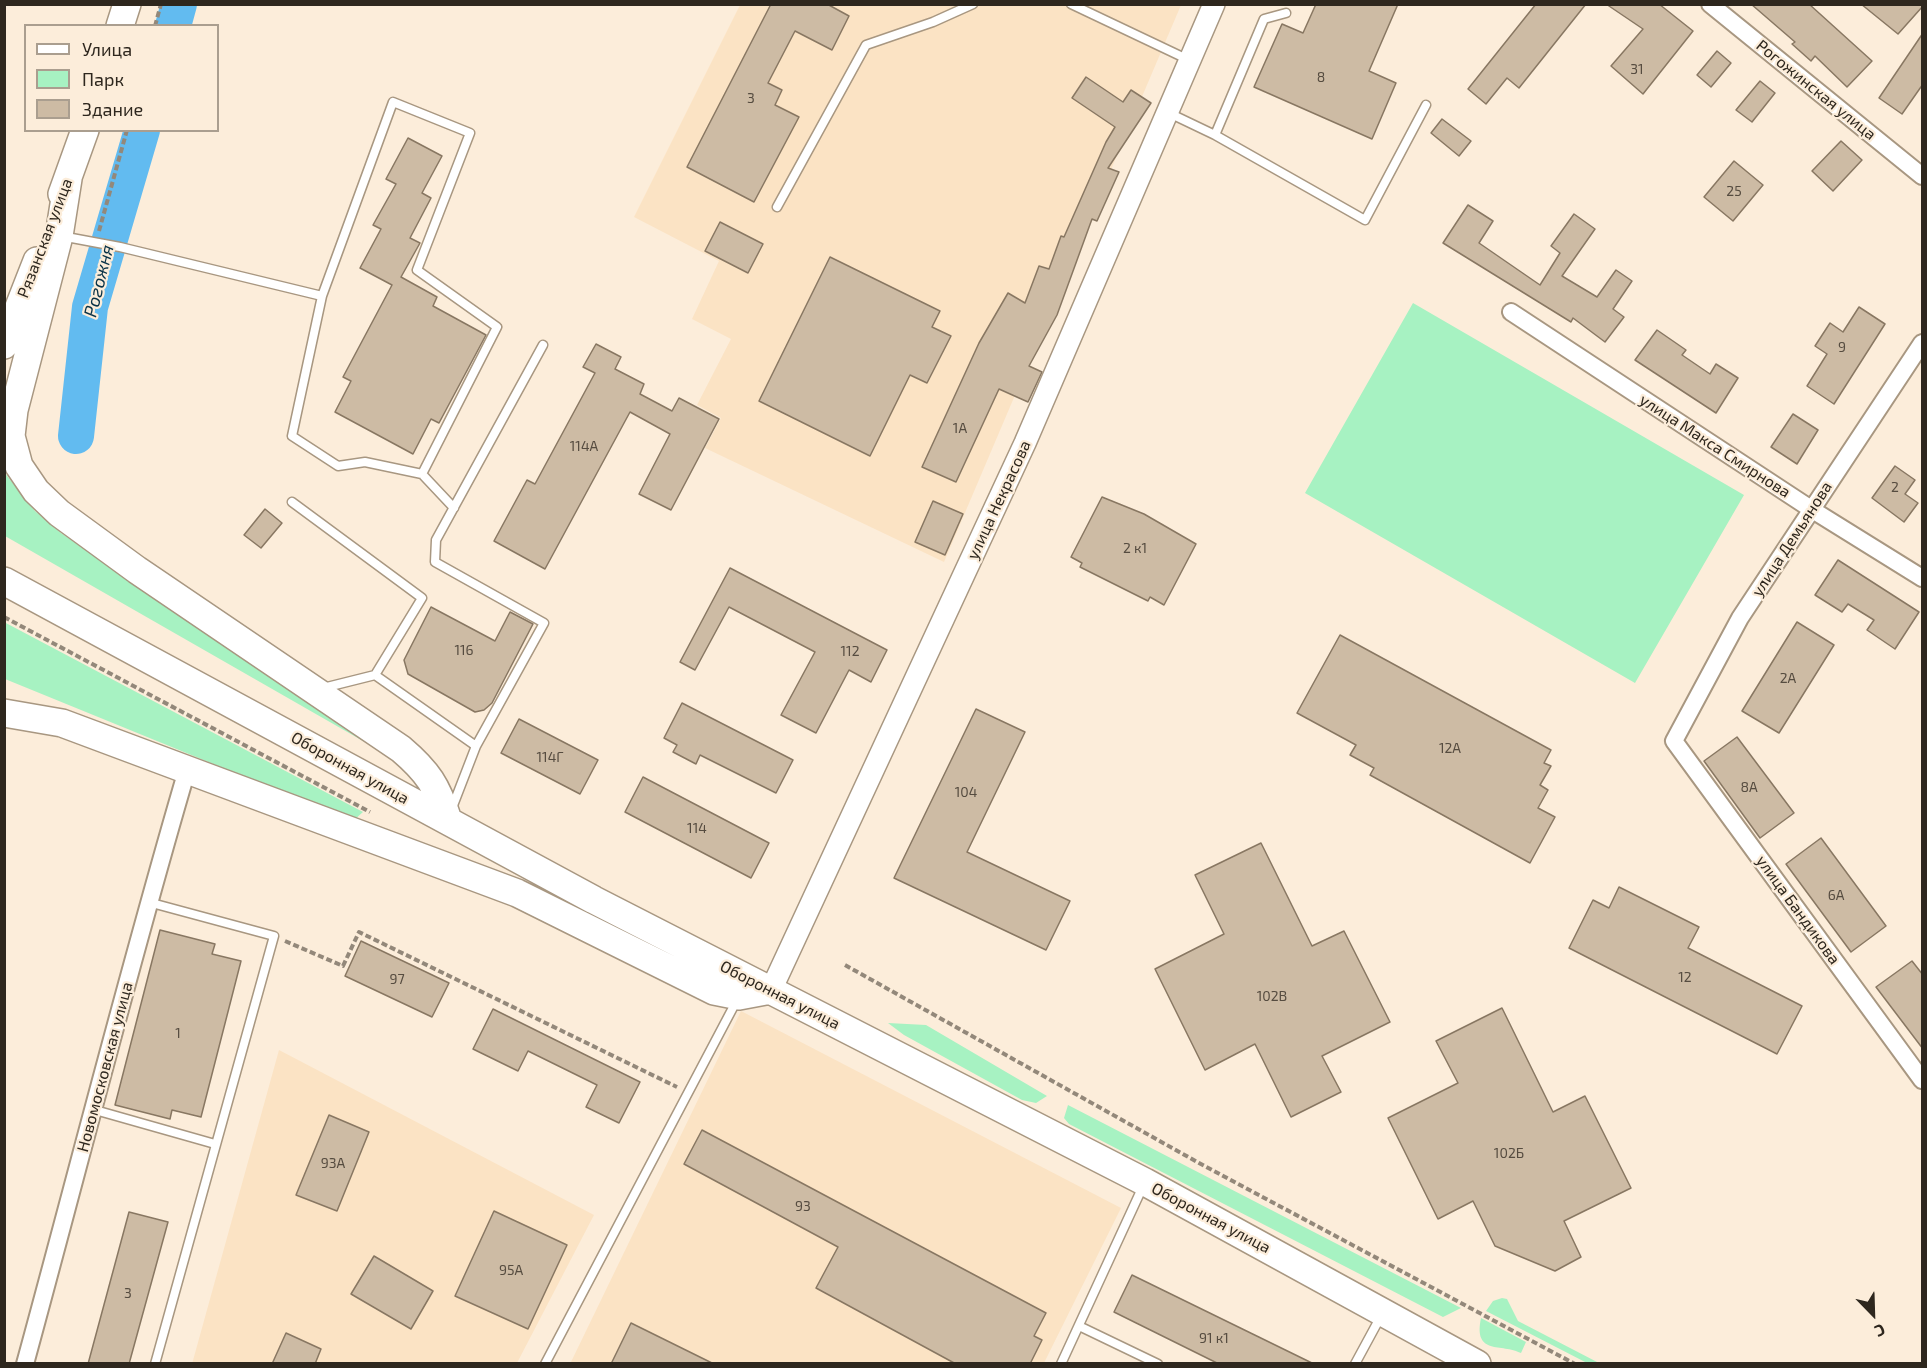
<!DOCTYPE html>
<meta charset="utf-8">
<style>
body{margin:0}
#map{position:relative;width:1927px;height:1368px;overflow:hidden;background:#fcedda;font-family:"Exo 2",sans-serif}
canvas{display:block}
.frame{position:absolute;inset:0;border:6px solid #2e271e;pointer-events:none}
.legend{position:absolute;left:24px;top:24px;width:195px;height:108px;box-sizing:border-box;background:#fcedda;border:2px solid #aa9e8f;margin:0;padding:8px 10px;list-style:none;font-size:18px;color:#2e271e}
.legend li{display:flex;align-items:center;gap:12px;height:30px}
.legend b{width:30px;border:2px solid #aa9e8f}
.north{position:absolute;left:1843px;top:1284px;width:60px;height:60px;-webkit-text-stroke:4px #fcedda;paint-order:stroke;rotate:157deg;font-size:16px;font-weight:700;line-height:24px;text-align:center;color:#2e271e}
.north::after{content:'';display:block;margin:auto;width:21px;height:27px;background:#2e271e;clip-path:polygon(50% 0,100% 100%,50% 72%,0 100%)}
</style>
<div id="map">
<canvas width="1927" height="1368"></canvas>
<div class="frame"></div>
<ul class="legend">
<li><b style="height:8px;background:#fff"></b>Улица</li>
<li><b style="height:16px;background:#a7f2c2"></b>Парк</li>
<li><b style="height:16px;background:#cdbba4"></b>Здание</li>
</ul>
<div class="north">С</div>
</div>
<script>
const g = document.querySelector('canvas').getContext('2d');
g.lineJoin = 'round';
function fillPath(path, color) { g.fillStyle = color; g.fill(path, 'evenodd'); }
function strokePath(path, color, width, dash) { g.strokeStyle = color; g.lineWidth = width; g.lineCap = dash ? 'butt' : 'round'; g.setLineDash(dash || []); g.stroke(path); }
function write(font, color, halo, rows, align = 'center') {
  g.font = font + ' "Exo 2",sans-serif'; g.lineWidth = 4.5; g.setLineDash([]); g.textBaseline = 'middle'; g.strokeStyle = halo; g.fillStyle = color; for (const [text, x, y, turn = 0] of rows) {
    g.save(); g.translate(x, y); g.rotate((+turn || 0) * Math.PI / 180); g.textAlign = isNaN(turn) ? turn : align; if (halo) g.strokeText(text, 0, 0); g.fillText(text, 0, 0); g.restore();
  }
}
fillPath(new Path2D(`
 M 740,5 L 1181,5 L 944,562 L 705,448 L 721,418 L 697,405 L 731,339 L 692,319 L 719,261 L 634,217 Z
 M 741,1011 L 1121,1208 L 1044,1363 L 570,1364 Z
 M 279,1050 L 594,1215 L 517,1363 L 192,1364 Z`), '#fbe3c4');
fillPath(new Path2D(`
 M 1413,303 L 1744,495 L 1635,683 L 1305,493 Z
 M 4,472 L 35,511 L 61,533 L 370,745 L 5,536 Z
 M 4,622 L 363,812 L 353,821 L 5,679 Z
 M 888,1023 L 926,1025 L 1047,1096 L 1036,1103 L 1022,1100 L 904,1035 Z
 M 1068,1105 L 1461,1308 L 1443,1317 L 1069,1124 L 1064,1118 Z
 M 1502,1298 L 1507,1299 L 1518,1321 L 1599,1363 L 1587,1363 L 1486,1311 L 1493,1301 Z
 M 1481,1318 L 1526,1342 L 1521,1353 C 1502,1343 1473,1356 1481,1318 Z`), '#a7f2c2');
strokePath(new Path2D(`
 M 173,26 L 179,4
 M 76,436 L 90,307 L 142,130`), '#62bbf0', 36);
const building = new Path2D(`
 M 771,4 L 827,4 L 849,16 L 832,50 L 795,31 L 768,83 L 782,90 L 775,105 L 799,117 L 754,202 L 687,167 Z
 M 1316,4 L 1398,4 L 1369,71 L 1396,83 L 1372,139 L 1254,87 L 1282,24 L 1303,33 Z
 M 1536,4 L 1586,4 L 1519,88 L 1507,78 L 1486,104 L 1468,89 Z
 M 1606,4 L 1659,4 L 1693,31 L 1643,94 L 1611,66 L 1643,29 Z
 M 1751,4 L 1809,4 L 1872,61 L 1847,87 L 1815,56 L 1811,61 L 1792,44 L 1795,42 Z
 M 1861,4 L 1923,4 L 1923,6 L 1898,34 Z
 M 1923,33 L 1923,84 L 1902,114 L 1879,98 Z
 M 1717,51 L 1731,63 L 1711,87 L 1697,75 Z
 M 1086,77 L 1123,102 L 1131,90 L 1151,103 L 1108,168 L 1119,172 L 1097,221 L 1092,219 L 1057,315 L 1029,366 L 1042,372 L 1028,402 L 999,389 L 956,482 L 922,467 L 979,343 L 1008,293 L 1025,303 L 1039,266 L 1049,269 L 1061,236 L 1064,237 L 1106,142 L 1115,127 L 1072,98 Z
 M 1760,81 L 1775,93 L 1752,122 L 1736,110 Z
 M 1442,119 L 1471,141 L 1459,156 L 1431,133 Z
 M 408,138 L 442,156 L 422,193 L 431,198 L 410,238 L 420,243 L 401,277 L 437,297 L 433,306 L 486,335 L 439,423 L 431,419 L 413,454 L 335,412 L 351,381 L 343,377 L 392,285 L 360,268 L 381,229 L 373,225 L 396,184 L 386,179 Z
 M 1841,141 L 1862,160 L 1833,191 L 1812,171 Z
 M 1734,161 L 1763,185 L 1733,221 L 1704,197 Z
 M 1468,205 L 1493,221 L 1479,243 L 1540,285 L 1560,253 L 1551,246 L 1574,214 L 1595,229 L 1562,276 L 1597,297 L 1616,270 L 1632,281 L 1613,309 L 1624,317 L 1605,342 L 1573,318 L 1571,322 L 1443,243 Z
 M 720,222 L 763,244 L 748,273 L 705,251 Z
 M 830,257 L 940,311 L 932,327 L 951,336 L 927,383 L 910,375 L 870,456 L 759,401 Z
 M 1859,307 L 1885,324 L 1834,404 L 1807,386 L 1827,354 L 1815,346 L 1830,323 L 1843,332 Z
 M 1657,330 L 1686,350 L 1682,355 L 1710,374 L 1716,364 L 1738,378 L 1716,413 L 1635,360 Z
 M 596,344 L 621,357 L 615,369 L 644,384 L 640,394 L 672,411 L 679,398 L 719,419 L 671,510 L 639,494 L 670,434 L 630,412 L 545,569 L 494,541 L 527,480 L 535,484 L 595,373 L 583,367 Z
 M 1793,414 L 1818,430 L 1797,464 L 1771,447 Z
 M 1895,466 L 1915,480 L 1905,494 L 1918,503 L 1904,522 L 1872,498 Z
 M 1102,497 L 1144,514 L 1196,544 L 1164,605 L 1150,597 L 1148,601 L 1080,567 L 1082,563 L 1071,557 Z
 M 933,501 L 963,514 L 945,555 L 915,542 Z
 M 265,509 L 282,523 L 261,548 L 244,535 Z
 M 1838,560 L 1919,612 L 1895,649 L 1867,630 L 1874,620 L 1848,604 L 1842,612 L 1815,595 Z
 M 730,568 L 887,650 L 871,682 L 849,670 L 816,733 L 781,715 L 815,652 L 729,607 L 695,670 L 680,662 Z
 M 431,607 L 495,641 L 510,612 L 533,624 L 492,703 L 484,710 L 475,712 L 408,674 L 404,660 Z
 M 1797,622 L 1834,645 L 1779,733 L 1742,711 Z
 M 1340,635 L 1551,750 L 1544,763 L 1551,766 L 1540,785 L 1548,790 L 1538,808 L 1555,817 L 1530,863 L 1370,775 L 1374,768 L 1350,755 L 1356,745 L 1297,713 Z
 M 682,703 L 793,760 L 776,793 L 700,755 L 696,764 L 673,752 L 677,745 L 664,738 Z
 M 976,709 L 1025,732 L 967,852 L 1070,901 L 1046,950 L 894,878 Z
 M 519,719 L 598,760 L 580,794 L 501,753 Z
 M 1737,737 L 1794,813 L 1760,838 L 1704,761 Z
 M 643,777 L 769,843 L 751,878 L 625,812 Z
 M 1821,838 L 1886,926 L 1851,952 L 1786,864 Z
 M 1261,843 L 1312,946 L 1344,931 L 1390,1022 L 1322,1056 L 1341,1092 L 1291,1117 L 1255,1044 L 1205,1070 L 1155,969 L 1224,934 L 1195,875 Z
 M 1619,887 L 1699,927 L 1688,948 L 1802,1006 L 1777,1054 L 1569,948 L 1593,900 L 1609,908 Z
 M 160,930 L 215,944 L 212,954 L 241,961 L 201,1117 L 172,1110 L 170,1119 L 115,1105 Z
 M 361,941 L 449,983 L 432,1017 L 345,976 Z
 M 1912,961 L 1923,975 L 1923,1049 L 1876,987 Z
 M 1502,1008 L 1553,1112 L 1585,1096 L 1631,1188 L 1564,1221 L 1581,1257 L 1555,1271 L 1495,1246 L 1473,1201 L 1438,1219 L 1388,1118 L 1458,1083 L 1436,1041 Z
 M 493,1009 L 640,1082 L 619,1123 L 586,1107 L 597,1085 L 528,1051 L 518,1071 L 473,1049 Z
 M 329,1115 L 369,1132 L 337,1211 L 296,1195 Z
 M 702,1130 L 1046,1313 L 1034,1336 L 1042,1340 L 1030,1364 L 956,1364 L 816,1288 L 838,1247 L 684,1164 Z
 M 494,1211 L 567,1245 L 528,1329 L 455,1296 Z
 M 129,1212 L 168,1222 L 129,1364 L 88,1364 Z
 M 374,1256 L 433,1291 L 411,1329 L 351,1294 Z
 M 1132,1275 L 1314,1364 L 1219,1364 L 1114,1312 Z
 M 631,1323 L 714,1364 L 611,1364 Z
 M 286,1333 L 321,1349 L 315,1364 L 272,1364 Z`);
fillPath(building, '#cdbba4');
strokePath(building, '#887762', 1.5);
const service = new Path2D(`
 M 1071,4 L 1189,60
 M 1169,113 L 1215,135 L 1365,220 L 1426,105
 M 1215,135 L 1264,19 L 1286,13
 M 777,207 L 866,45 L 933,22 L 973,4
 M 61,236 L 120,247 L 322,296 L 292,436 L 338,466 L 365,462 L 422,474 L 497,327 L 417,270 L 470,133 L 393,102 L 322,296
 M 422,474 L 454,508
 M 292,502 L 422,598 L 375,675 L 323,688
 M 375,675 L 476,746
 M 452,808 L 476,746 L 544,623 L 435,562 L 436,540 L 543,345
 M 148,902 L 274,936 L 155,1364
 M 95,1110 L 215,1144
 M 1079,1326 L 1158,1364
 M 545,1364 L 737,1000
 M 1061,1364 L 1144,1184
 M 1355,1364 L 1381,1316`);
const minor = new Path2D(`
 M 1710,4 L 1922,176
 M 1511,312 L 1811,509 L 1922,578
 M 1922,343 L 1740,618 L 1674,741 L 1922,1080
 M 25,1364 C 79,1166 129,967 187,770`);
const tertiary = new Path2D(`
 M 771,990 L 1025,443 L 1214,4`);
const primary = new Path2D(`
 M 120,26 L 127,4
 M 68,179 L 59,236 L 14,410 L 11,436 L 19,466 L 36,491 L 59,513 L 137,570 L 401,749 C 428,772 437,786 448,820
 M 62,194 L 85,130
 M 4,345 L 37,261
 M 4,581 L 594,900 L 1145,1182 L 1477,1364
 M 4,713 L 62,723 L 517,893 L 714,991 L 739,996 L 771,990`);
strokePath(service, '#a89781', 11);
strokePath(minor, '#a89781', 20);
strokePath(tertiary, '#a89781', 24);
strokePath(primary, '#a89781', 30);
strokePath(new Path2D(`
 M 155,26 L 161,4
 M 99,231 L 127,130
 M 4,617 L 370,812
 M 285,941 L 343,966 L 359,932 L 677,1087
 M 845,965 L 1199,1163 L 1575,1364`), '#93887a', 4, [6, 3]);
strokePath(service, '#fff', 8);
strokePath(minor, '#fff', 16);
strokePath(tertiary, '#fff', 21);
strokePath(primary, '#fff', 27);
write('14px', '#564c40', null, [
 ["31",1637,69],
 ["8",1321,77],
 ["3",751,98],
 ["25",1734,191],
 ["9",1842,347],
 ["1А",960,428],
 ["114А",584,446],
 ["2",1895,487],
 ["2 к1",1135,548],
 ["116",464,650],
 ["112",850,651],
 ["2А",1788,678],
 ["12А",1450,748],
 ["114Г",550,757],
 ["8А",1749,787],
 ["104",966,792],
 ["114",697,828],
 ["6А",1836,895],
 ["12",1685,977],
 ["97",397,979],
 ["102В",1272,996],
 ["1",178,1033],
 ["102Б",1509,1153],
 ["93А",333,1163],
 ["93",803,1206],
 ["95А",511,1270],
 ["3",128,1293],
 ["91 к1",1214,1338]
]);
write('16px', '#2e271e', '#fcedda', [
 ["Рогожинская улица",1816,90,39],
 ["Рязанская улица",45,238,-69],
 ["улица Макса Смирнова",1715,446,33],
 ["улица Некрасова",999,500,-65],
 ["улица Демьянова",1792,539,-57],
 ["Оборонная улица",350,768,29],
 ["улица Бандикова",1798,910,54],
 ["Оборонная улица",780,995,27],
 ["Новомосковская улица",105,1067,-75],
 ["Оборонная улица",1211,1218,28]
]);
write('italic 18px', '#093247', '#fcedda', [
 ["Рогожня",99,281,-76]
]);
</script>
